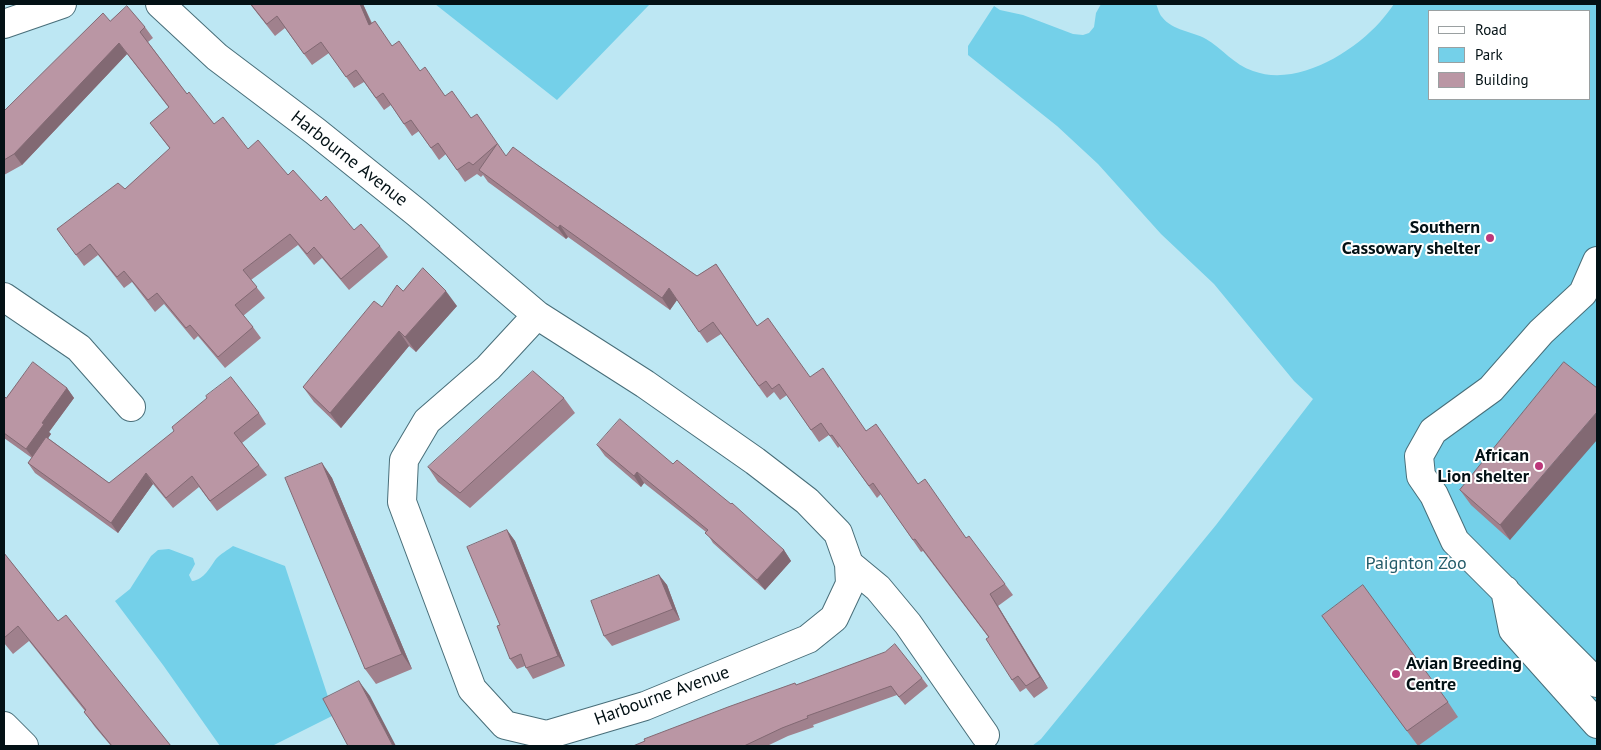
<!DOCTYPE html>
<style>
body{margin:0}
#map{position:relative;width:1601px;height:750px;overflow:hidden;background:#bde7f3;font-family:"PT Sans",sans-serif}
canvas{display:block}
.frame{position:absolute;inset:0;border:5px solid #031115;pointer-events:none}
.legend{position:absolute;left:1428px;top:10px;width:162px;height:90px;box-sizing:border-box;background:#fff;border:1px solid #9aa0a1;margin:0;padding:6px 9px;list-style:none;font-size:15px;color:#031115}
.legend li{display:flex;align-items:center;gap:10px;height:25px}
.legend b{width:25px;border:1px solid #9aa0a1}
</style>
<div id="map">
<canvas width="1601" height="750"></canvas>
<div class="frame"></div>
<ul class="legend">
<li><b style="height:6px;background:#fff"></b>Road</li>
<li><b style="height:14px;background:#74d0e9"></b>Park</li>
<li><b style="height:14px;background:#ba96a4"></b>Building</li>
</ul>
</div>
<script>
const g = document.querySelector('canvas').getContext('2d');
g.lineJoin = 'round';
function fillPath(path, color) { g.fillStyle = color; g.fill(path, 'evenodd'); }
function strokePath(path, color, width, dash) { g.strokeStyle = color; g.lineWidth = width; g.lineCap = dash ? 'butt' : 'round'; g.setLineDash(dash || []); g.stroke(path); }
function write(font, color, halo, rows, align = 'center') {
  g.font = font + ' "PT Sans",sans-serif'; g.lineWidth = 4; g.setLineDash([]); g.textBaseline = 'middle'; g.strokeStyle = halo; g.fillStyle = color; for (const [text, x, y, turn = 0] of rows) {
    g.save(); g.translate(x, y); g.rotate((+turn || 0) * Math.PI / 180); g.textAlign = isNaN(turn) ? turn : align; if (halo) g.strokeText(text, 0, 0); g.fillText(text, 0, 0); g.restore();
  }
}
fillPath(new Path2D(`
 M 435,4 L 650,4 L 557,100 Z
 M 1101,4 L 1156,4 C 1158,8 1159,14 1162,17 C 1173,31 1192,31 1206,39 C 1222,48 1234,65 1253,71 C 1296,87 1351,54 1380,22 C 1385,16 1390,10 1394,4 L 1597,4 L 1597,746 L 1032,746 L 1041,739 L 1216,525 L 1313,399 L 1294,381 L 1214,284 L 1161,234 L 1098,164 L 1057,126 L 968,55 L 968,46 L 994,6 L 1000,10 L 1023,15 L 1073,34 L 1083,35 L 1089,33 L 1094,27 L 1096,13 ZM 1430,11 L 1590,11 L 1590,99 L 1430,99 Z
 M 233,546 L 285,566 L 334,715 L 272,746 L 220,746 L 163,665 L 115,601 L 130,589 L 151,556 L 158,550 L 169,549 L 193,558 L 195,564 L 189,575 L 192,581 C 204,580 210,567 216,559 C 220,554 228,550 233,546 Z`), '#74d0e9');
const minor = new Path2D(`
 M 160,4 L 217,57 L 315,131 L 417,213 L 537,315 L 645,384 L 755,461 L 807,501 L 838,533 L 849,564 L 850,584 L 834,618 L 808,639 L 645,706 L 547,735 L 505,725 L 472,689 L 402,502 L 404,460 L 427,421 L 488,368 L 537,315
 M 4,24 L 62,4
 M 1597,261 L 1583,293 L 1541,332 L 1491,389 L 1433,431 L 1419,456 L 1421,476 L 1434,495 L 1455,541 L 1597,683
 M 4,297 L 79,348 L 131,407
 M 849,564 L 878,588 L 908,624 L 985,735
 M 1505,590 L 1513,630 L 1597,724
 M 4,726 L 24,746`);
strokePath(minor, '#486e79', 30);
strokePath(minor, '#fff', 28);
fillPath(new Path2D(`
 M 250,4 L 363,4 L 372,23 L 392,46 L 420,71 L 445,96 L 471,118 L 506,156 L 536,164 L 697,276 L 716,264 L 757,326 L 866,431 L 918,484 L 966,538 L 1005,584 L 1013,595 L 998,606 L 1048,688 L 1034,698 L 1026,688 L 1020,692 L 1012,680 L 989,638 L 923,551 L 921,552 L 881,494 L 877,498 L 840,446 L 838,448 L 829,435 L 819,442 L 787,395 L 780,400 L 774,392 L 767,398 L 721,334 L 707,343 L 677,300 L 670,310 L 568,237 L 566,239 L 488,182 L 483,175 L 481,177 L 477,174 L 465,182 L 446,154 L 439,160 L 419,131 L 412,136 L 391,105 L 384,110 L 364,82 L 354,88 L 329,53 L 312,65 L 285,28 L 275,36 Z
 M 110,21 L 145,27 L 153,38 L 148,42 L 187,94 L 214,124 L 248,149 L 288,175 L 321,201 L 354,230 L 380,246 L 388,257 L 349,290 L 322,258 L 314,265 L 298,245 L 251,280 L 265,298 L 243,316 L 253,327 L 261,338 L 225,368 L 198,336 L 194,340 L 164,304 L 155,312 L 132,282 L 124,288 L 98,255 L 84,266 L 57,229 L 125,189 L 170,149 L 150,123 L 169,108 L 127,54 L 22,165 L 4,175 L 4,111 Z
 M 403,291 L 457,306 L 416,352 L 409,346 L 341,428 L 314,402 L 303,387 Z
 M 1564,362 L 1510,540 L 1471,505 L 1460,490 Z
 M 67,388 L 74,398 L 49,432 L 51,434 L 48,438 L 109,483 L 259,413 L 266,424 L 242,443 L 267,475 L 217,511 L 199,487 L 173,508 L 153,484 L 118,533 L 35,473 L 28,463 L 32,458 L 4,438 L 4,396 L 6,398 Z
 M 564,398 L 575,413 L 470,508 L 438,482 L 428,467 Z
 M 597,445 L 673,464 L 784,550 L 791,561 L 765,590 L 713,543 L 706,532 L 644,483 L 641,487 L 605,456 Z
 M 322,463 L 332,478 L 412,669 L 376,684 L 365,669 Z
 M 507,530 L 515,541 L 565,666 L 533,679 L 525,666 L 517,669 L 510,659 L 500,625 Z
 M 4,553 L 58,621 L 171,746 L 111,746 L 95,727 L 84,712 L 85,711 L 29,641 L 13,654 L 4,643 Z
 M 659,575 L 667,585 L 680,620 L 612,646 L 604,636 Z
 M 1322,616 L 1448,702 L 1458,717 L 1418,746 Z
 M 922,678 L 928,686 L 905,705 L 897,695 L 813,725 L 814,727 L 788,736 L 767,746 L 633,746 L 796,685 Z`), '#a0818d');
fillPath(new Path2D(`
 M 360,4 L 363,4 L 377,37 L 369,25 Z
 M 119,43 L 127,54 L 22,165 L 14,154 Z
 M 560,225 L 568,237 L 566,239 L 558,228 Z
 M 669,288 L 677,300 L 670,310 L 662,298 Z
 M 446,291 L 457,306 L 416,352 L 405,337 Z
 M 399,331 L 409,346 L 341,428 L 330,413 Z
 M 67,388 L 74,398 L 49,432 L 51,434 L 34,459 L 26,449 L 42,423 Z
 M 1597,412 L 1597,440 L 1510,540 L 1500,525 Z
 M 322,463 L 332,478 L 412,669 L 402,654 Z
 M 637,472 L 644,483 L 641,487 L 634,476 Z
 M 146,473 L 153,484 L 118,533 L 111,523 Z
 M 507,530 L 515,541 L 565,666 L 558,656 Z
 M 784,550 L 791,561 L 765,590 L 757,580 Z
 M 659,575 L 667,585 L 680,620 L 673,609 Z
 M 990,594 L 998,606 L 1048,688 L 1040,677 Z
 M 359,681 L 370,696 L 396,746 L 393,746 Z`), '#826973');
const building = new Path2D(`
 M 251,4 L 360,4 L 369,25 L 375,21 L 392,46 L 399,41 L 420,71 L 425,67 L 445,96 L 452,91 L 471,118 L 477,114 L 506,156 L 513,147 L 536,164 L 697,276 L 716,264 L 757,326 L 768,318 L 810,377 L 823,368 L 866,431 L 876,424 L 918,484 L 925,479 L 966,538 L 969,536 L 1005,584 L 990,594 L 1040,677 L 1026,686 L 1018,676 L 1012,680 L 986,639 L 989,637 L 915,539 L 913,540 L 873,483 L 869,486 L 832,435 L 830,436 L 821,423 L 811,430 L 779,384 L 772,389 L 766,381 L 759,386 L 713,322 L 699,332 L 669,288 L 662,298 L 560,225 L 558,228 L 479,170 L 497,144 L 473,165 L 469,162 L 457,170 L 438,143 L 431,148 L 411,120 L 404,124 L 383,93 L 376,98 L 356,70 L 346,77 L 321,42 L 304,54 L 277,16 L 267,24 Z
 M 127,6 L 145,27 L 140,32 L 187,94 L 189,92 L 214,124 L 223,117 L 248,149 L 258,140 L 288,175 L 293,170 L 321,201 L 326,196 L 354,230 L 361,224 L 380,246 L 341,279 L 314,247 L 307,254 L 290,234 L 243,270 L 257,287 L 235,305 L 253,327 L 218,357 L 190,325 L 186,328 L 157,293 L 148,300 L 124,271 L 117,277 L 90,244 L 76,255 L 57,229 L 118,183 L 125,189 L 170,148 L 150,123 L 169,107 L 119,43 L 14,154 L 4,160 L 4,111 L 103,13 L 110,21 Z
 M 423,268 L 446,291 L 405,337 L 399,331 L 330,413 L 303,387 L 374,301 L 382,307 L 397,285 L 403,291 Z
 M 33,362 L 67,388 L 42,423 L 44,424 L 26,449 L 4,433 L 4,396 L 6,398 Z
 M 1564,362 L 1597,388 L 1597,412 L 1500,525 L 1460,490 Z
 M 533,371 L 564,398 L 460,493 L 428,467 Z
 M 231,377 L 259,413 L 234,433 L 259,465 L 210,501 L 192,476 L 166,498 L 146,473 L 111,523 L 28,463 L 46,437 L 109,483 L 174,431 L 172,427 L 207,398 L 206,396 Z
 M 620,419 L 673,464 L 677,460 L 731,504 L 732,503 L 784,550 L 757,580 L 705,533 L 708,530 L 637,472 L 634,476 L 597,445 Z
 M 322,463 L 402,654 L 365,669 L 285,478 Z
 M 507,530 L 558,656 L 526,668 L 521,654 L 510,659 L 497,626 L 500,625 L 467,547 Z
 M 4,553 L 58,621 L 66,615 L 171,746 L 112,746 L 84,712 L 86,710 L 18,626 L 4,638 Z
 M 659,575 L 673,609 L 604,636 L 591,601 Z
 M 1363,585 L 1448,702 L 1407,731 L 1322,616 Z
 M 895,644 L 922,678 L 899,697 L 891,686 L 807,716 L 808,718 L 782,728 L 744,746 L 633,746 L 645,741 L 644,739 L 728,707 L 795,683 L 796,685 L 885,652 Z
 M 359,681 L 393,746 L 348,746 L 323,699 Z`);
fillPath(building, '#ba96a4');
strokePath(building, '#826973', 1);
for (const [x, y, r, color] of [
 [1490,238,5,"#bc377a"],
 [1539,466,5,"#bc377a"],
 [1396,674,5,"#bc377a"]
]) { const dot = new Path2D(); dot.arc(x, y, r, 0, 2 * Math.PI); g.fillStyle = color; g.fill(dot); strokePath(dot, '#fff', 2); }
write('18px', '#031115', '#fff', [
 ["Harbourne Avenue",349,159,38],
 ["Harbourne Avenue",662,696,-20]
]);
write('bold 18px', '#031115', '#fff', [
 ["Southern",1480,228],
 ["Cassowary shelter",1480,249],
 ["African",1529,456],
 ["Lion shelter",1529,477],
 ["Avian Breeding",1406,664,"left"],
 ["Centre",1406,685,"left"]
], 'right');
write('18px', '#235b69', '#fff', [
 ["Paignton Zoo",1416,564]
]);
</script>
